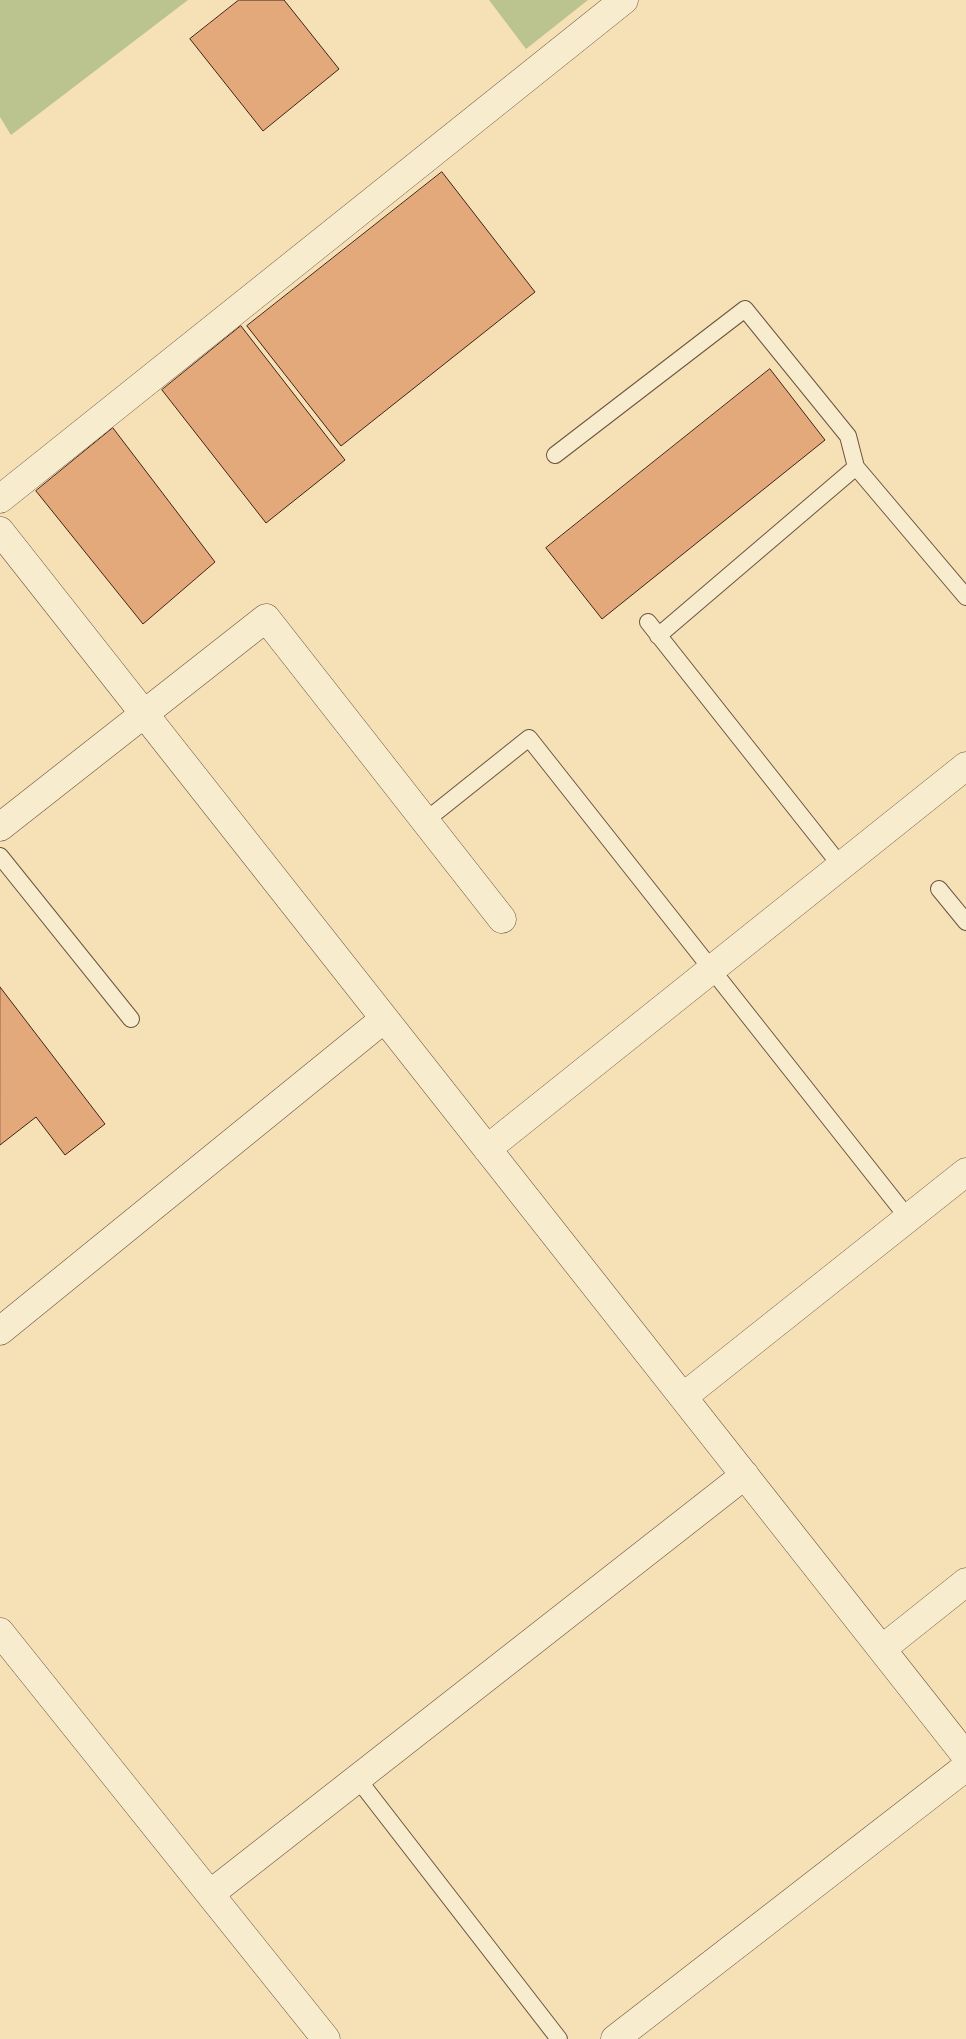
<!DOCTYPE html>
<style>
body{margin:0}
canvas{display:block;background:#f5e1b5}
</style>
<canvas width="966" height="2039"></canvas>
<script>
const g = document.querySelector('canvas').getContext('2d');
g.lineJoin = 'round';
function fillPath(path, color) { g.fillStyle = color; g.fill(path, 'evenodd'); }
function strokePath(path, color, width, dash) { g.strokeStyle = color; g.lineWidth = width; g.lineCap = dash ? 'butt' : 'round'; g.setLineDash(dash || []); g.stroke(path); }
fillPath(new Path2D(`
 M 0,0 L 188,0 L 11,135 L 0,117 Z
 M 489,0 L 588,0 L 526,49 Z`), '#bbc38e');
const building = new Path2D(`
 M 239,0 L 284,0 L 339,69 L 263,131 L 190,39 Z
 M 442,172 L 535,292 L 341,446 L 247,326 Z
 M 241,326 L 345,460 L 266,523 L 162,390 Z
 M 770,369 L 825,440 L 602,619 L 546,548 Z
 M 113,428 L 215,562 L 143,624 L 36,491 Z
 M 0,987 L 105,1124 L 65,1155 L 36,1117 L 0,1145 Z`);
fillPath(building, '#e4a97b');
strokePath(building, '#402418', 1);
const lane = new Path2D(`
 M 555,455 L 745,309 L 848,436 L 856,467
 M 648,622 L 841,866
 M 658,636 L 856,467 L 966,597
 M 425,821 L 529,738 L 908,1218
 M 0,856 L 131,1019
 M 939,889 L 966,922
 M 357,1778 L 559,2039`);
const street = new Path2D(`
 M 0,499 L 624,0
 M 0,531 L 966,1756
 M 0,827 L 266,618 L 502,919
 M 487,1149 L 966,766
 M 0,1331 L 384,1019
 M 683,1397 L 966,1172
 M 0,1632 L 326,2039
 M 882,1649 L 966,1582
 M 210,1894 L 745,1475
 M 615,2039 L 966,1767`);
strokePath(lane, '#6d533f', 18);
strokePath(street, '#6d533f', 29);
strokePath(lane, '#f8eccf', 16);
strokePath(street, '#f8eccf', 28);
</script>
